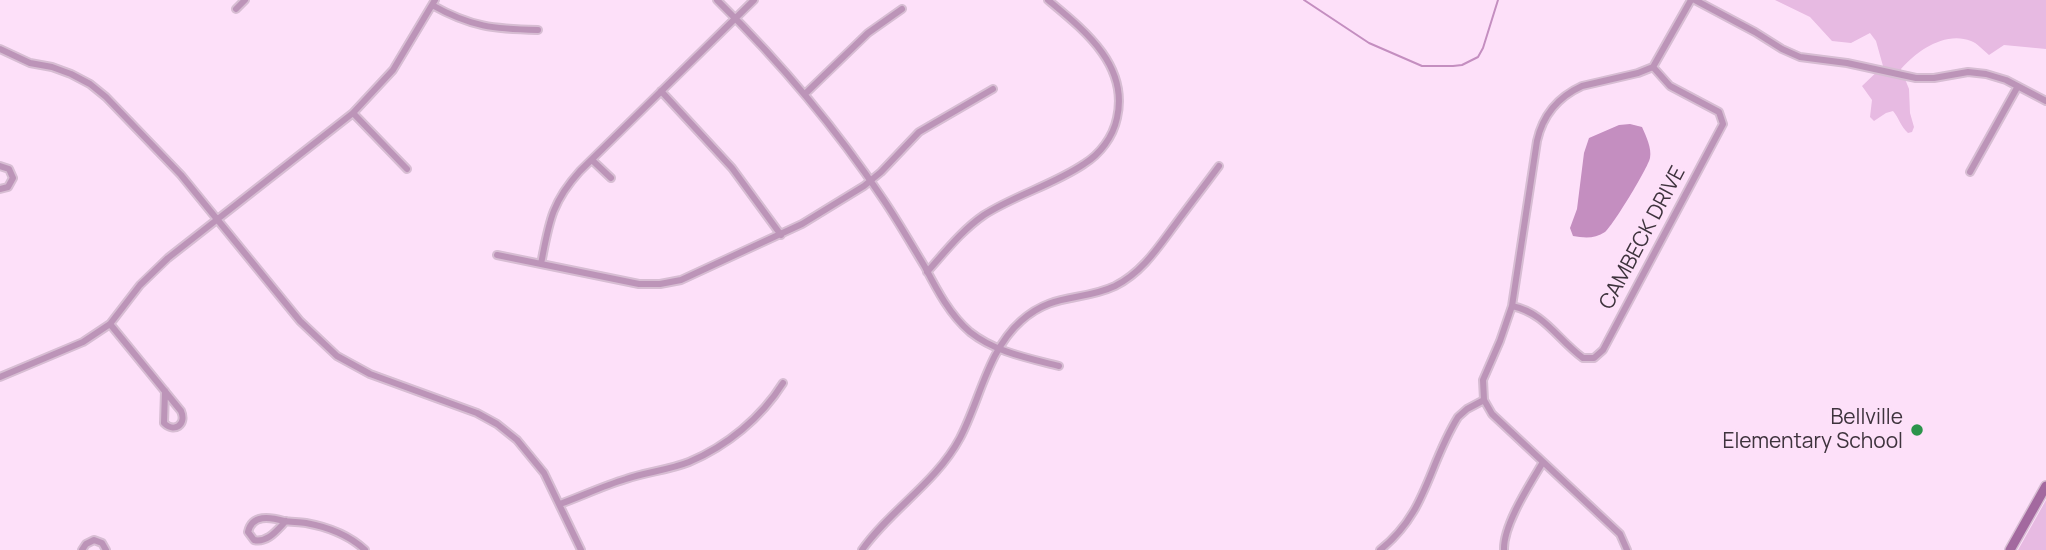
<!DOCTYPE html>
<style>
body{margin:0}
canvas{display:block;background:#fde0f9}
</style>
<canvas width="2046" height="550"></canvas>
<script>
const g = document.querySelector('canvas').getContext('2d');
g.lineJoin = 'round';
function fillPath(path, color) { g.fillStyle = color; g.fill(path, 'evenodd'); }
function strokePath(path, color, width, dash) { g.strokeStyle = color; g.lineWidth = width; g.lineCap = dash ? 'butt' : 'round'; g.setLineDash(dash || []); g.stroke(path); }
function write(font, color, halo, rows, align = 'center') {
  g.font = font + ' Manrope,sans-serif'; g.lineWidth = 6; g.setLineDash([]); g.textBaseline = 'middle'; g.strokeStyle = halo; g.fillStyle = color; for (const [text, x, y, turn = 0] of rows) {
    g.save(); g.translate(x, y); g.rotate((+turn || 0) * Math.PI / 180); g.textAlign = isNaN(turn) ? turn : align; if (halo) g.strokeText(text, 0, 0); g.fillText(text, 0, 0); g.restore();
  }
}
fillPath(new Path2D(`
 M 1775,0 L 2046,0 L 2046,49 L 2004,45 L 1989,55 C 1983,50 1977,43 1971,41 C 1945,31 1917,51 1901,69 L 1909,89 L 1910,113 L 1914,127 L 1912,132 L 1908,133 C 1901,127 1899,118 1893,111 L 1886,113 L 1874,121 L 1870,117 L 1872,100 L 1862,86 L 1883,66 L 1876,41 L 1870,33 L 1851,43 L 1832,41 L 1810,17 Z
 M 2046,500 L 2046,550 L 2018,550 Z`), '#e7bae2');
fillPath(new Path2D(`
 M 1630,124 L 1642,127 C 1646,136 1652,148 1650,158 C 1648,168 1612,227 1605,232 C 1595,239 1584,238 1573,236 L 1570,228 L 1577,209 L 1584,153 L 1589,138 L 1619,125 Z`), '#c48ec0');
strokePath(new Path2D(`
 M 1304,0 L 1369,43 L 1422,66 L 1453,66 L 1462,65 L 1478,57 L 1483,48 L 1498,0`), '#c48ec0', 2);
const street = new Path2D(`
 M 717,0 C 779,61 835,127 883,199 C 898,221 911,244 925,267 C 937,290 950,315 970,332 C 995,352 1028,358 1059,366
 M 1695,0 L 1755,32 L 1782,49 L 1800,57 L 1847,63 L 1916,78 L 1934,78 L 1968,72 L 1986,74 L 2006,80 L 2046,101
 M 432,5 C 471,27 494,29 538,30
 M 236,9 L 245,0
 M 0,49 L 30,63 L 52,67 L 71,74 L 90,84 L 106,97 L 181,175 L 300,321 L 337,356 L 370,374 L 477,413 L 497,424 L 517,440 L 544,473 L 581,550
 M 661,91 L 732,168 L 781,235
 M 805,94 L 868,33 L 902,9
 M 353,113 L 407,169
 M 592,160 L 611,178
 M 0,166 L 9,169 L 13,178 L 8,187 L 0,189
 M 1970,172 L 2018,86
 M 497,255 L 639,284 L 660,284 L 681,280 L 802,224 L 864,186 L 881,172 L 919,132 L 993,89
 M 541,264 C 549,223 551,203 580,171 L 754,0
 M 927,272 C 945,252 962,230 984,215 C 1015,195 1053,185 1084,164 C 1100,154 1113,137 1117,118 C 1129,65 1084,30 1048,0
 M 1512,306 C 1545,313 1557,339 1583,358 L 1594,358 L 1603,350 L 1723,124 L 1719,112 L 1670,86 L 1653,67
 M 110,324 L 181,411 C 187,425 174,433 164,423 L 165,391
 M 0,377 L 83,342 L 110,324 L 140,285 L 168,258 L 353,113 L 393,70 L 435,0
 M 560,504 C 582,496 603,486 626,479 C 646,472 669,470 689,462 C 727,446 761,418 783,383
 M 286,521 C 277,530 268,543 254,540 L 248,532 C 252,514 270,517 284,521 C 291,522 299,522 306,523 C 328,527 349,535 365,550
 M 82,550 L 86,544 L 94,540 L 102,543 L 106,550
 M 862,550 C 891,509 936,483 960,438 C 980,400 988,350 1021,321 C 1053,292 1081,302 1115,286 C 1143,272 1159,246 1177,222 C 1191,203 1205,185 1219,166
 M 1380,550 C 1427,513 1428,465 1458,417 L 1467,409 L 1484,400
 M 1504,550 C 1503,525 1530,484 1543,462
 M 1627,550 L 1620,534 L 1492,414 L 1484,400 L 1483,380 L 1500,341 L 1512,306 L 1537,141 C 1543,114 1558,97 1582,86 L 1638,73 L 1653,67 L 1691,0`);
const secondary = new Path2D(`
 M 2010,550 L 2046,486`);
strokePath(street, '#d7bdd3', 10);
strokePath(secondary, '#d7bdd3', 12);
strokePath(street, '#bc94b8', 6);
strokePath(secondary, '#a3699f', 9);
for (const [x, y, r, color] of [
 [1917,430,7,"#2b944b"]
]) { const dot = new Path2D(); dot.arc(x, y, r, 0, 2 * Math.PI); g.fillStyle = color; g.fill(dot); strokePath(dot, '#fde0f9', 2.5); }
write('21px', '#3e333d', '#fde0f9', [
 ["CAMBECK DRIVE",1643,238,-62]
]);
write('21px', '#3e333d', '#fde0f9', [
 ["Bellville",1903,418],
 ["Elementary School",1903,442]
], 'right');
</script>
